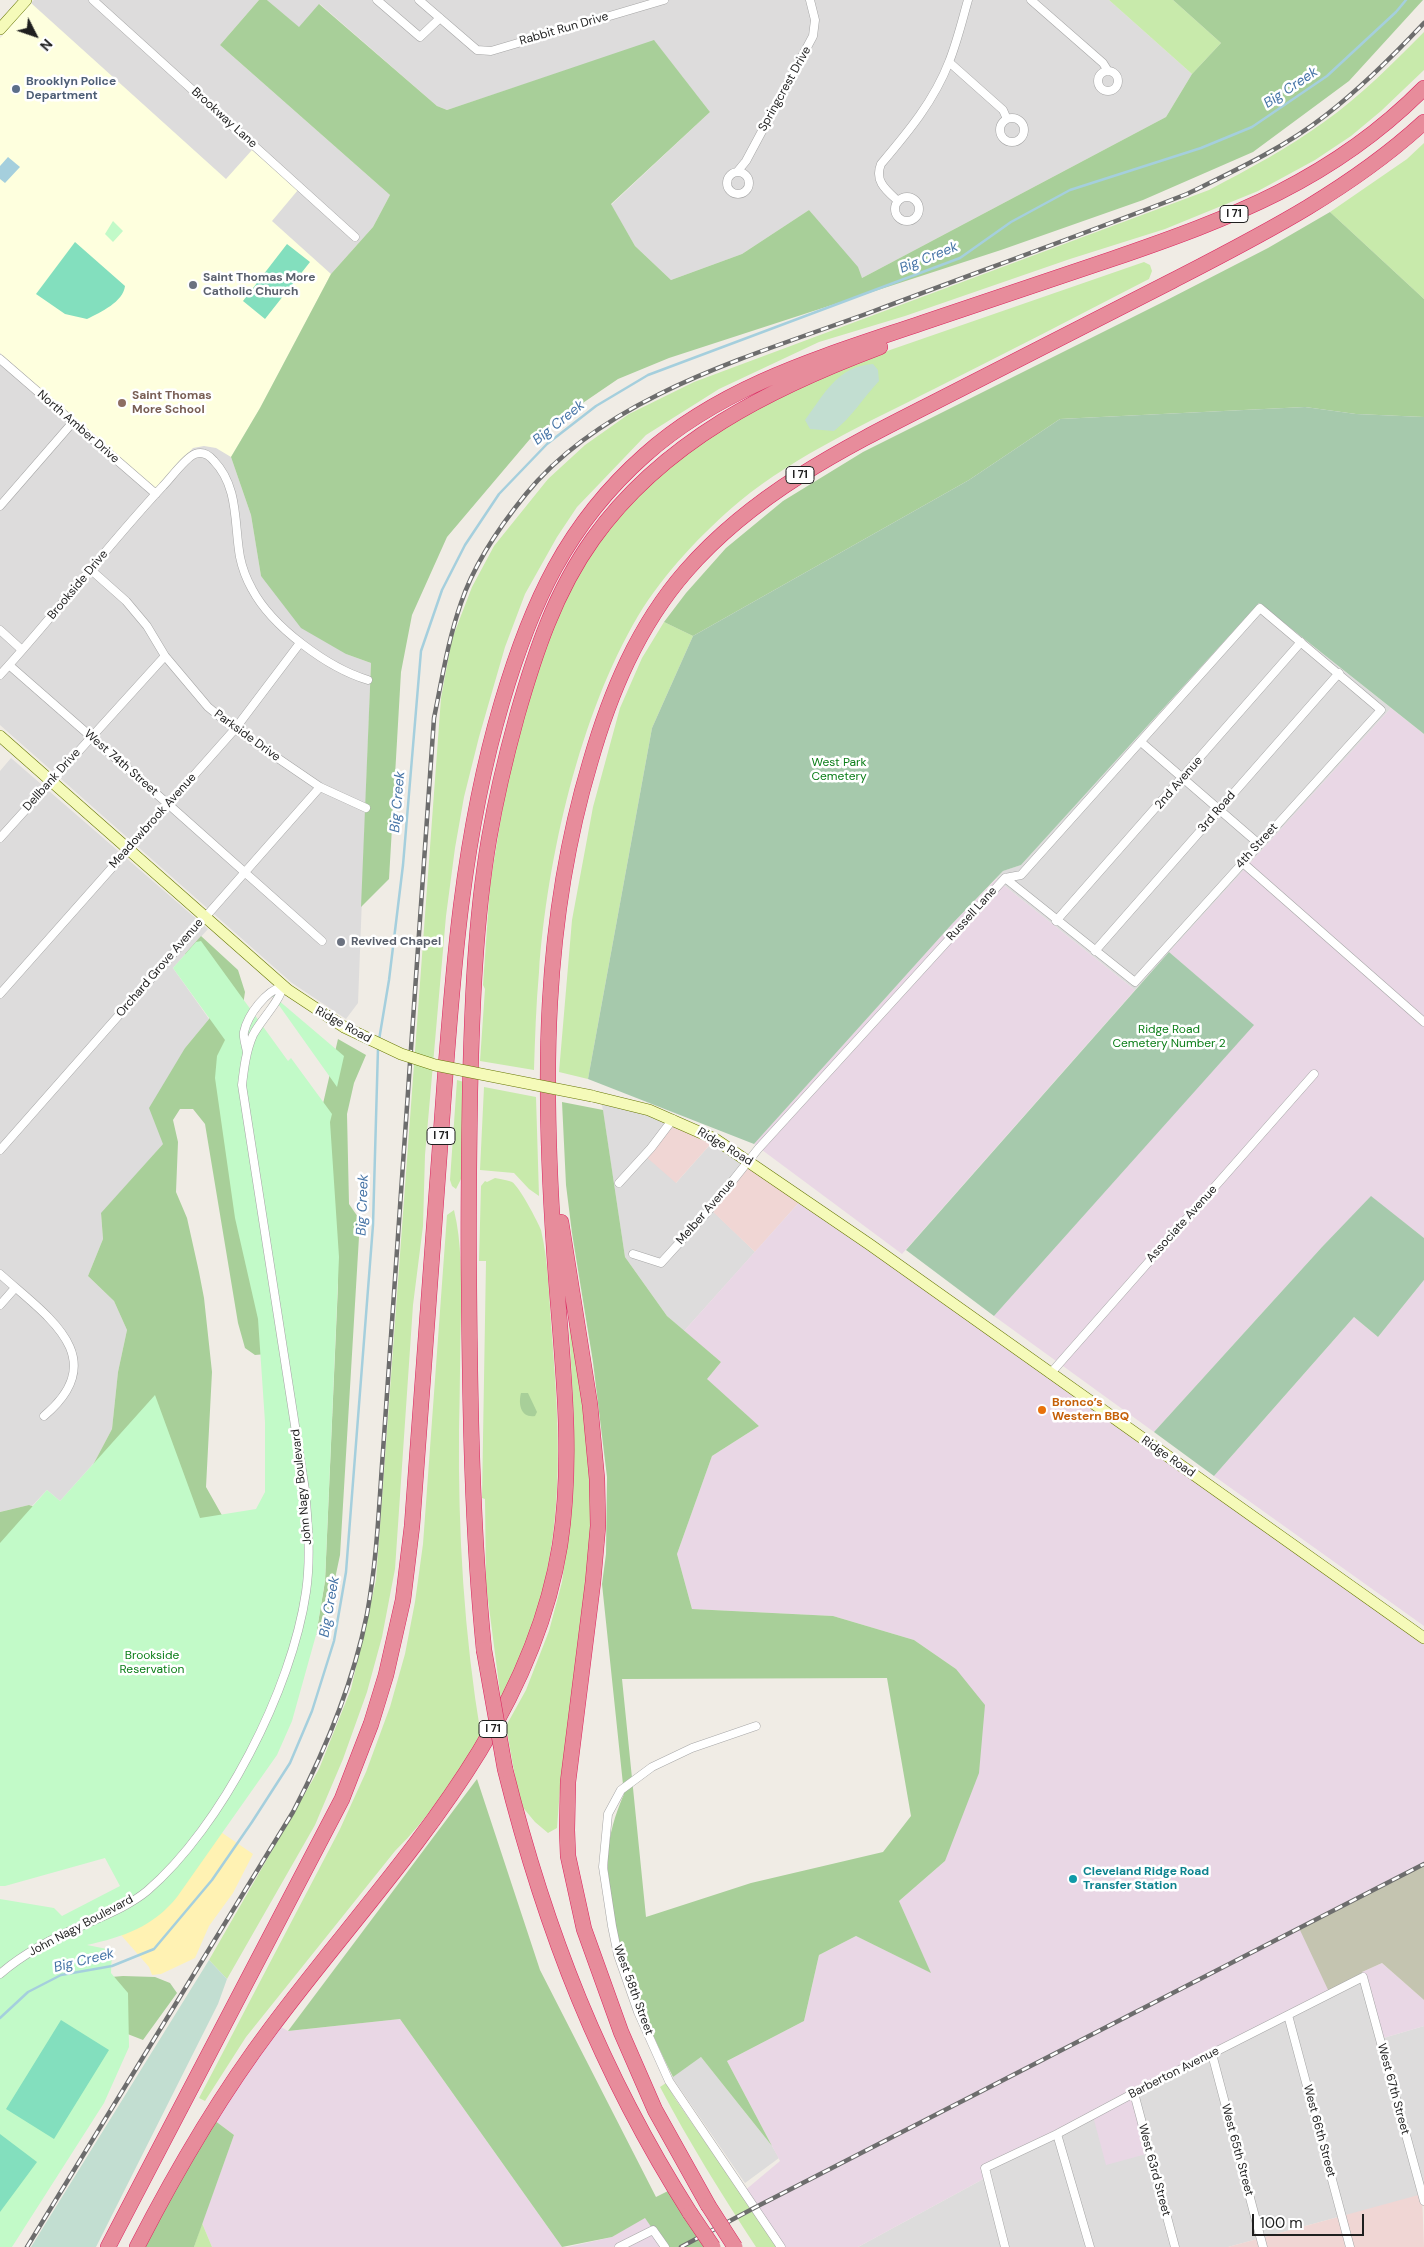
<!DOCTYPE html>
<meta charset="utf-8">
<style>
body{margin:0}
#map{position:relative;width:1424px;height:2247px;overflow:hidden;background:#f0ece5;font-family:"DM Sans",sans-serif}
canvas{display:block}
.north{position:absolute;left:10px;top:10px;width:50px;height:50px;-webkit-text-stroke:4px #fff;paint-order:stroke;rotate:131deg;font-size:14px;font-weight:700;line-height:20px;text-align:center;color:#1f1f1f}
.north::after{content:'';display:block;margin:auto;width:18px;height:22px;background:#1f1f1f;clip-path:polygon(50% 0,100% 100%,50% 72%,0 100%)}
.scale{position:absolute;left:1252px;top:2214px;width:112px;height:22px;box-sizing:border-box;border:2px solid #1f1f1f;border-top:0;padding-left:6px;font-size:15px;line-height:18px;white-space:nowrap;color:#1f1f1f;-webkit-text-stroke:4px #fff;paint-order:stroke}
</style>
<div id="map">
<canvas width="1424" height="2247"></canvas>
<div class="north">N</div>
<div class="scale">100 m</div>
</div>
<script>
const g = document.querySelector('canvas').getContext('2d');
g.lineJoin = 'round';
function fillPath(path, color) { g.fillStyle = color; g.fill(path, 'evenodd'); }
function strokePath(path, color, width, dash) { g.strokeStyle = color; g.lineWidth = width; g.lineCap = dash ? 'butt' : 'round'; g.setLineDash(dash || []); g.stroke(path); }
function write(font, color, halo, rows, align = 'center') {
  g.font = font + ' "DM Sans",sans-serif'; g.lineWidth = 5; g.setLineDash([]); g.textBaseline = 'middle'; g.strokeStyle = halo; g.fillStyle = color; for (const [text, x, y, turn = 0] of rows) {
    g.save(); g.translate(x, y); g.rotate((+turn || 0) * Math.PI / 180); g.textAlign = isNaN(turn) ? turn : align; if (halo) g.strokeText(text, 0, 0); g.fillText(text, 0, 0); g.restore();
  }
}
fillPath(new Path2D(`
 M 34,0 L 259,0 L 220,45 L 390,195 L 373,227 L 331,274 L 231,457 L 251,515 L 261,576 L 346,654 L 371,663 L 358,1003 L 346,1019 L 292,983 L 0,725 L 0,38 Z
 M 267,0 L 1109,0 L 1192,74 L 1166,117 L 862,278 L 809,210 L 742,254 L 671,280 L 635,246 L 611,205 L 710,112 L 654,41 L 447,110 L 437,106 L 320,4 L 299,28 Z
 M 1259,603 L 1391,708 L 1135,990 L 996,879 L 1003,871 L 1021,865 Z
 M 11,758 L 208,929 L 173,968 L 209,1019 L 185,1048 L 163,1144 L 101,1214 L 103,1239 L 88,1276 L 114,1301 L 127,1330 L 118,1372 L 112,1429 L 94,1463 L 60,1501 L 47,1490 L 32,1506 L 29,1505 L 0,1512 L 0,771 Z
 M 601,1098 L 673,1119 L 676,1183 L 715,1139 L 750,1161 L 711,1209 L 755,1252 L 684,1331 L 667,1316 L 625,1257 Z
 M 1363,1977 L 1380,2039 L 1424,2026 L 1424,2201 L 1342,2216 L 1228,2247 L 858,2247 L 987,2177 L 985,2168 Z
 M 701,2057 L 772,2146 L 779,2158 L 745,2183 L 672,2077 Z`), '#dddcdc');
fillPath(new Path2D(`
 M 673,1119 L 715,1139 L 676,1183 L 644,1155 Z
 M 750,1161 L 803,1198 L 755,1252 L 710,1209 Z
 M 1422,2194 L 1424,2247 L 1228,2247 L 1342,2216 Z`), '#f0d6d4');
fillPath(new Path2D(`
 M 1391,708 L 1424,734 L 1424,1238 L 1371,1197 L 1322,1247 L 1154,1432 L 994,1316 L 1253,1025 L 1169,952 Z
 M 996,879 L 1135,990 L 902,1254 L 754,1144 L 952,924 Z
 M 803,1198 L 1424,1638 L 1424,1864 L 1344,1905 L 1362,1972 L 1382,1963 L 1424,2000 L 1424,2026 L 1380,2039 L 1363,1978 L 1134,2093 L 1150,2153 L 1106,2165 L 1093,2116 L 985,2168 L 987,2177 L 858,2247 L 781,2247 L 743,2192 L 780,2161 L 727,2061 L 804,2021 L 819,1955 L 856,1936 L 930,1972 L 899,1901 L 945,1861 L 956,1669 L 914,1640 L 833,1616 L 692,1609 L 677,1554 L 712,1456 L 759,1426 L 706,1379 L 721,1362 L 684,1331 Z
 M 1424,1280 L 1424,1626 L 1214,1476 L 1354,1317 L 1378,1337 Z
 M 400,2019 L 562,2247 L 212,2247 L 202,2223 L 234,2135 L 210,2117 L 274,2023 L 288,2031 Z
 M 645,2217 L 665,2247 L 568,2247 L 612,2237 Z`), '#e9d7e5');
fillPath(new Path2D(`
 M 31,3 L 226,179 L 252,150 L 298,190 L 272,221 L 331,274 L 260,408 L 231,457 L 216,448 L 204,446 L 193,448 L 155,490 L 0,353 L 0,38 Z`), '#feffde');
fillPath(new Path2D(`
 M 1424,1864 L 1424,2000 L 1382,1963 L 1362,1972 L 1363,1977 L 1330,1994 L 1299,1928 Z`), '#c4c4b0');
fillPath(new Path2D(`
 M 1109,0 L 1173,0 L 1221,43 L 1192,74 Z
 M 1424,32 L 1424,70 L 1381,111 L 1351,136 L 1315,160 L 1258,191 L 1165,229 L 1070,259 L 905,316 L 819,342 L 719,389 L 646,435 L 577,507 L 557,537 L 525,594 L 505,647 L 479,737 L 464,797 L 455,848 L 446,916 L 425,1155 L 423,1226 L 413,1305 L 395,1569 L 382,1637 L 367,1692 L 343,1759 L 315,1825 L 227,1979 L 209,1960 L 319,1769 L 351,1689 L 376,1580 L 441,698 L 452,639 L 472,587 L 494,546 L 548,479 L 585,445 L 629,414 L 694,382 L 1209,190 C 1249,169 1288,148 1324,122 C 1361,96 1393,63 1424,32 Z
 M 1424,143 L 1424,299 L 1330,212 L 1407,159 Z
 M 1144,262 L 1150,265 L 1152,271 L 1149,279 C 1077,316 1006,353 934,389 C 867,423 798,454 740,501 C 702,533 664,573 638,616 C 580,714 547,858 539,972 C 536,1005 535,1038 534,1070 L 480,1061 L 485,989 L 483,985 L 490,885 L 505,793 L 522,723 L 541,658 L 558,612 L 602,535 L 654,479 L 715,431 L 791,390 L 890,350 Z
 M 664,622 L 693,636 L 652,728 L 588,1079 L 559,1072 L 572,920 L 593,807 L 620,708 L 642,658 Z
 M 457,1080 L 464,1082 L 461,1179 L 456,1189 L 452,1186 L 450,1180 Z
 M 484,1087 L 536,1097 L 539,1196 L 529,1189 L 514,1173 L 480,1170 Z
 M 495,1178 C 502,1179 509,1181 512,1182 C 519,1186 538,1222 541,1230 C 549,1264 549,1301 552,1336 C 559,1426 564,1509 541,1598 C 532,1634 516,1667 501,1700 L 486,1584 L 485,1499 L 482,1498 L 486,1261 L 479,1261 L 481,1186 L 485,1181 L 487,1182 Z
 M 454,1210 C 462,1243 461,1278 461,1312 C 460,1351 460,1390 459,1430 C 458,1532 464,1634 481,1736 C 455,1776 429,1818 395,1851 L 246,2037 L 205,2101 L 199,2098 L 340,1829 L 366,1772 L 390,1707 L 405,1654 L 415,1602 L 423,1544 L 447,1215 Z
 M 572,1322 L 583,1399 L 591,1475 L 592,1548 L 560,1788 L 557,1828 L 548,1833 L 535,1822 L 520,1804 L 506,1726 L 526,1690 L 549,1631 L 562,1582 L 573,1499 L 574,1422 L 569,1323 Z
 M 666,2083 L 676,2100 L 778,2247 L 756,2247 C 722,2195 689,2142 660,2087 Z
 M 202,2223 L 212,2247 L 194,2247 Z`), '#c8eaab');
fillPath(new Path2D(`
 M 259,0 L 267,0 L 299,27 L 319,4 L 437,106 L 447,110 L 654,40 L 710,112 L 611,204 L 635,246 L 671,280 L 742,254 L 809,210 L 858,267 L 862,278 L 1166,117 L 1192,74 L 1221,43 L 1173,0 L 1423,0 L 1349,81 L 1253,152 L 1143,200 L 1001,250 L 669,358 L 618,379 L 530,439 L 447,537 L 412,615 L 401,672 L 389,879 L 361,907 L 371,663 L 346,654 L 301,628 L 261,576 L 251,515 L 231,457 L 260,408 L 331,274 L 373,227 L 390,195 L 220,45 Z
 M 1330,212 L 1424,299 L 1424,417 L 1356,414 L 1305,407 L 1060,419 L 969,480 L 693,636 L 664,622 L 686,593 L 726,548 L 783,501 L 863,452 L 1165,301 L 1268,248 Z
 M 201,936 L 238,970 L 245,992 L 242,1012 L 266,1354 L 255,1355 L 245,1348 L 238,1323 L 205,1124 L 193,1109 L 180,1109 L 173,1120 L 178,1142 L 176,1192 L 187,1218 L 199,1272 L 204,1298 L 212,1372 L 206,1487 L 232,1533 L 99,1857 L 0,1884 L 0,1512 L 29,1505 L 49,1512 L 85,1480 L 112,1429 L 118,1372 L 127,1330 L 114,1301 L 88,1276 L 103,1239 L 101,1213 L 163,1144 L 149,1108 L 185,1048 L 209,1019 L 218,1001 L 185,954 Z
 M 338,1039 L 366,1055 L 354,1083 L 347,1114 L 349,1204 L 360,1220 L 340,1555 L 324,1631 L 316,1635 L 325,1581 L 338,1285 L 322,1108 Z
 M 562,1102 L 603,1110 L 625,1257 L 667,1316 L 721,1362 L 707,1379 L 759,1426 L 712,1456 L 677,1554 L 692,1609 L 833,1616 L 914,1640 L 956,1669 L 985,1705 L 979,1773 L 945,1861 L 899,1901 L 931,1973 L 856,1936 L 819,1955 L 804,2021 L 727,2061 L 772,2146 L 701,2057 L 673,2077 C 642,2015 605,1927 608,1856 C 609,1834 615,1815 624,1794 L 602,1584 L 606,1554 L 607,1477 L 593,1362 L 572,1233 L 566,1185 ZM 887,1678 L 911,1816 L 883,1852 L 751,1883 L 646,1917 L 622,1679 Z
 M 521,1393 L 528,1393 L 537,1412 L 535,1416 C 521,1418 518,1405 521,1393 Z
 M 477,1779 L 540,1970 L 656,2197 L 674,2188 L 713,2247 L 665,2247 L 645,2218 L 612,2237 L 562,2247 L 400,2019 L 288,2031 Z
 M 123,1976 L 155,1977 L 170,1983 L 177,1993 L 143,2040 L 107,2026 L 111,1977 Z
 M 210,2117 L 234,2135 L 194,2247 L 137,2247 Z`), '#a8cf99');
fillPath(new Path2D(`
 M 873,364 L 878,370 L 879,381 C 863,398 852,417 834,431 L 810,429 L 805,420 C 824,395 837,366 873,364 Z
 M 209,1960 L 227,1979 L 218,2004 L 96,2247 L 31,2247 Z`), '#c2ded1');
fillPath(new Path2D(`
 M 218,1830 L 253,1854 L 233,1893 L 209,1926 L 195,1958 L 161,1974 L 152,1975 L 149,1967 L 121,1935 Z`), '#fff2b3');
fillPath(new Path2D(`
 M 1305,407 L 1356,414 L 1424,417 L 1424,734 L 1259,603 L 1021,865 L 1003,871 L 952,924 L 754,1144 L 588,1079 L 652,728 L 693,636 L 969,480 L 1060,419 Z
 M 1169,952 L 1254,1025 L 994,1316 L 906,1250 Z
 M 1371,1196 L 1424,1238 L 1424,1280 L 1378,1337 L 1354,1317 L 1214,1476 L 1154,1432 L 1322,1247 Z`), '#a6c9ac');
fillPath(new Path2D(`
 M 113,221 L 123,231 L 113,242 L 105,234 Z
 M 201,941 L 288,1061 L 291,1058 L 332,1114 L 330,1122 L 339,1257 L 325,1581 L 316,1635 L 292,1721 L 277,1755 L 177,1897 C 153,1927 123,1937 87,1945 L 112,1950 L 111,1973 L 128,1993 L 129,2047 L 104,2103 L 12,2247 L 0,2247 L 0,1899 L 54,1908 L 62,1916 L 120,1886 L 105,1858 L 5,1886 L 0,1886 L 0,1543 L 47,1490 L 60,1501 L 155,1395 L 200,1518 L 256,1509 L 265,1492 L 265,1422 L 258,1319 L 235,1218 L 215,1078 L 217,1056 L 225,1040 L 173,968 L 196,942 Z
 M 271,994 L 344,1056 L 337,1087 Z`), '#c2fac8');
fillPath(new Path2D(`
 M 75,242 L 125,286 C 123,302 101,312 87,319 L 65,314 L 36,294 Z
 M 287,244 L 310,262 L 265,319 L 243,301 Z
 M 61,2020 L 109,2050 L 54,2139 L 6,2109 Z
 M 0,2134 L 37,2162 L 0,2212 Z`), '#83dfbe');
fillPath(new Path2D(`
 M 8,157 L 20,167 L 5,183 L 0,179 L 0,166 Z`), '#a5cfdd');
strokePath(new Path2D(`
 M 379,1040 L 389,980 L 403,865 L 421,651 L 442,590 L 465,545 L 499,494 L 547,444 L 596,406 L 648,375 L 960,258 L 1011,222 L 1070,190 L 1201,148 L 1252,127 L 1327,76 L 1396,12 L 1406,0
 M 0,2018 L 28,1992 L 61,1975 L 112,1966 L 154,1949 L 212,1880 L 252,1822 L 290,1763 L 312,1711 L 334,1641 L 346,1572 L 373,1225 L 378,1048`), '#a5cfdd', 2.5);
const street = new Path2D(`
 M 93,0 L 355,237
 M 377,0 L 420,37 L 440,18
 M 419,0 L 477,50 L 491,51 L 664,0
 M 1031,0 L 1103,63 L 1108,71
 M 949,62 L 1003,110 L 1007,119
 M1098 81a10 10 0 1 1 20 0a10 10 0 1 1-20 0Z
 M1000 130a12 12 0 1 1 24 0a12 12 0 1 1-24 0Z
 M727 183a11 11 0 1 1 22 0a11 11 0 1 1-22 0Z
 M 737,172 L 746,161 L 813,36 L 815,20 L 810,0
 M895 209a12 12 0 1 1 24 0a12 12 0 1 1-24 0Z
 M 898,201 C 886,190 874,181 881,164 C 908,132 934,101 949,62 C 957,42 962,21 968,0
 M 0,359 L 156,494
 M 0,506 L 73,422
 M 90,569 L 126,601 L 147,626 L 165,656 L 208,707 L 235,729 L 320,787 L 366,808
 M 0,630 L 22,650
 M 9,665 L 168,804 L 322,941
 M 0,675 C 56,614 106,547 163,486 C 170,479 186,457 195,454 C 203,451 209,455 214,461 C 239,487 234,524 240,557 C 242,567 247,580 252,589 C 272,627 328,668 368,680
 M 1141,742 L 1259,844
 M 0,838 L 165,656
 M 1243,863 L 1424,1022
 M 1056,921 L 1301,642
 M 1095,951 L 1339,673
 M 0,994 L 235,729 L 300,643
 M 0,1150 L 320,787
 M 619,1183 L 651,1148 L 673,1119
 M 633,1254 L 661,1263 L 710,1209 L 758,1149 L 1005,878 L 1021,875 L 1260,608 L 1381,710 L 1135,982 L 1005,878
 M 0,1274 C 45,1315 114,1357 44,1416
 M 0,1305 L 15,1288
 M 1050,1374 L 1314,1074
 M 756,1726 L 692,1748 L 652,1767 L 621,1790 L 608,1814 L 603,1867 L 612,1926 L 618,1955 L 638,2012 L 669,2081 L 781,2247
 M 0,1974 C 25,1952 57,1936 88,1923 C 108,1914 130,1905 147,1891 C 222,1827 292,1689 306,1592 C 311,1558 308,1524 305,1490 L 242,1085 C 244,1068 246,1051 253,1035 C 262,1018 279,1003 283,986 C 266,991 248,1014 244,1032 C 243,1038 246,1046 247,1052
 M 1288,2015 L 1350,2247
 M 1212,2054 L 1263,2247
 M 1134,2093 L 1175,2247
 M 1057,2134 L 1090,2247
 M 619,2247 L 653,2230 L 665,2247
 M 1005,2247 L 985,2168 L 1057,2134 L 1134,2093 L 1363,1977 L 1424,2201`);
const secondary = new Path2D(`
 M 0,29 L 26,0
 M 0,736 L 288,990 L 344,1027
 M 592,1096 L 649,1110 L 715,1139 L 869,1244 L 1424,1638`);
const highway = new Path2D(`
 M 561,1222 L 590,1405 L 597,1479 L 598,1526 L 593,1582 L 568,1782 L 567,1830 L 568,1856 L 584,1929 L 621,2032 L 655,2110 L 708,2205
 M 484,1650 C 472,1529 470,1407 469,1286 C 468,1221 469,1156 470,1092 C 472,1008 475,922 489,839 C 496,798 506,756 517,716 C 535,653 555,592 593,539 C 663,441 771,388 880,347
 M 505,1769 C 546,1933 600,2071 690,2213
 M 108,2247 L 342,1799 L 371,1724 L 386,1675 L 403,1600 L 412,1526 C 422,1399 431,1273 440,1147 C 451,997 459,847 502,702 C 531,604 566,525 645,455 C 723,385 825,356 922,323 C 986,302 1049,280 1112,259 C 1231,218 1333,180 1424,88
 M 137,2247 C 176,2171 219,2097 271,2028 C 383,1877 529,1738 560,1545 C 575,1446 560,1346 554,1247 C 543,1082 542,924 590,763 C 610,693 638,626 686,571 C 753,494 842,449 931,404 C 1011,363 1092,322 1172,281 C 1261,235 1350,190 1424,122`);
strokePath(street, '#a6a6a6', 9);
strokePath(secondary, '#677705', 12);
strokePath(highway, '#db245e', 16);
strokePath(street, '#fff', 8);
strokePath(secondary, '#f5fab9', 11);
strokePath(highway, '#e78c9b', 15);
const rail = new Path2D(`
 M 27,2247 L 293,1812 C 326,1749 353,1684 367,1614 C 377,1560 379,1505 383,1451 L 434,718 C 442,679 448,640 461,603 C 474,564 500,526 526,494 C 607,394 758,354 874,311 C 978,272 1083,234 1187,194 C 1234,171 1284,148 1326,115 C 1362,87 1393,56 1424,23
 M 681,2247 L 754,2208 L 1424,1864`);
strokePath(rail, '#6d6d6d', 4.5);
strokePath(rail, '#fff', 2.5, [8]);
const secondaryBridge = new Path2D(`
 M 344,1027 L 401,1054 L 435,1065 L 592,1096`);
const highwayBridge = new Path2D(`
 M 484,1650 L 505,1769
 M 708,2205 L 735,2247
 M 690,2213 L 713,2247`);
strokePath(secondaryBridge, '#677705', 12, []);
strokePath(highwayBridge, '#db245e', 16, []);
strokePath(secondaryBridge, '#f5fab9', 11);
strokePath(highwayBridge, '#e78c9b', 15);
for (const [x, y, r, color] of [
 [16,89,5,"#5c6f8a"],
 [193,285,5,"#6b7280"],
 [122,403,5,"#8d6e63"],
 [341,942,5,"#6b7280"],
 [1042,1410,5,"#e8710a"],
 [1073,1879,5,"#0f9aa8"]
]) { const dot = new Path2D(); dot.arc(x, y, r, 0, 2 * Math.PI); g.fillStyle = color; g.fill(dot); strokePath(dot, '#fff', 2); }
for (const [x, y, w] of [
 [1234,214,28],
 [800,475,28],
 [441,1136,28],
 [493,1729,28]
]) { const box = new Path2D(); box.roundRect(x - w / 2, y - 8.5, w, 17, 4); g.fillStyle = '#fff'; g.fill(box); strokePath(box, '#1f1f1f', 1); }
write('bold 11px', '#1f1f1f', null, [
 ["I 71",1234,214],
 ["I 71",800,475],
 ["I 71",441,1136],
 ["I 71",493,1729]
]);
write('12px', '#1f1f1f', '#fff', [
 ["Rabbit Run Drive",564,29,-16],
 ["Springcrest Drive",785,89,-61],
 ["Brookway Lane",224,118,42],
 ["North Amber Drive",78,427,41],
 ["Brookside Drive",78,585,-50],
 ["Parkside Drive",247,736,36],
 ["West 74th Street",121,763,41],
 ["Dellbank Drive",52,780,-48],
 ["2nd Avenue",1179,783,-49],
 ["3rd Road",1217,812,-49],
 ["Meadowbrook Avenue",153,821,-48],
 ["4th Street",1257,846,-48],
 ["Russell Lane",972,914,-48],
 ["Orchard Grove Avenue",160,968,-49],
 ["Ridge Road",343,1025,29],
 ["Ridge Road",725,1147,31],
 ["Melber Avenue",706,1212,-49],
 ["Associate Avenue",1182,1224,-48],
 ["Ridge Road",1168,1457,35],
 ["John Nagy Boulevard",302,1487,-96],
 ["John Nagy Boulevard",81,1926,-28],
 ["West 58th Street",633,1990,70],
 ["Barberton Avenue",1174,2073,-27],
 ["West 67th Street",1393,2089,75],
 ["West 66th Street",1319,2131,75],
 ["West 65th Street",1237,2150,75],
 ["West 63rd Street",1154,2170,75]
]);
write('bold 12px', '#4e5e75', '#fff', [
 ["Brooklyn Police",26,82],
 ["Department",26,96]
], 'left');
write('bold 12px', '#5b616d', '#fff', [
 ["Saint Thomas More",203,278],
 ["Catholic Church",203,292],
 ["Revived Chapel",351,942]
], 'left');
write('bold 12px', '#785e54', '#fff', [
 ["Saint Thomas",132,396],
 ["More School",132,410]
], 'left');
write('12px', '#0b7e18', '#fff', [
 ["West Park",839,763],
 ["Cemetery",839,777],
 ["Ridge Road",1169,1030],
 ["Cemetery Number 2",1169,1044],
 ["Brookside",152,1656],
 ["Reservation",152,1670]
]);
write('bold 12px', '#c56008', '#fff', [
 ["Bronco’s",1052,1403],
 ["Western BBQ",1052,1417]
], 'left');
write('bold 12px', '#0d838f', '#fff', [
 ["Cleveland Ridge Road",1083,1872],
 ["Transfer Station",1083,1886]
], 'left');
write('italic 14px', '#4775a7', '#fff', [
 ["Big Creek",1291,88,-34],
 ["Big Creek",929,258,-22],
 ["Big Creek",559,423,-39],
 ["Big Creek",398,802,-85],
 ["Big Creek",363,1205,-88],
 ["Big Creek",330,1607,-80],
 ["Big Creek",84,1961,-14]
]);
</script>
